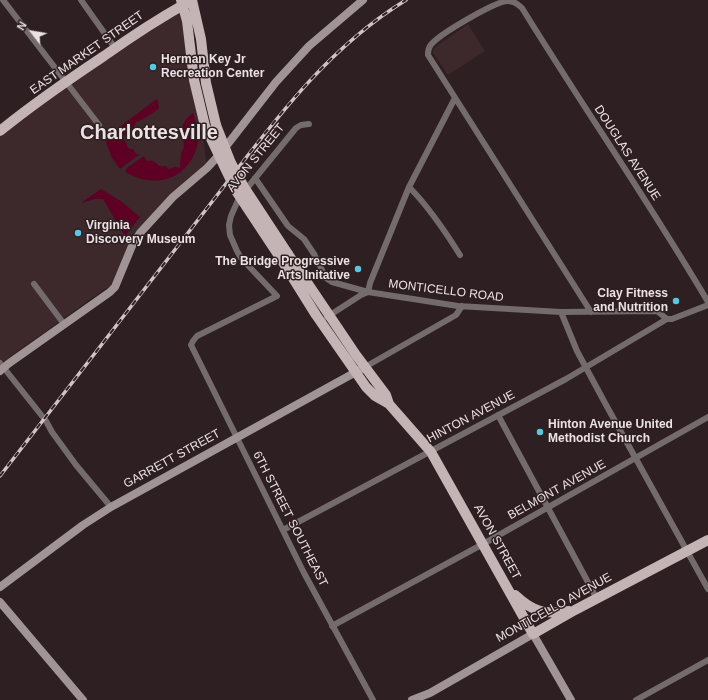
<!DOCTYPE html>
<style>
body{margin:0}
#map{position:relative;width:708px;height:700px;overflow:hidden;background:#2e1f22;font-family:Arial,sans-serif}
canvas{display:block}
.north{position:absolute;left:12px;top:12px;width:40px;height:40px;-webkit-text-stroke:3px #2e1f22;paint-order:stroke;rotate:301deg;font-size:11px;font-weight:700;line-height:16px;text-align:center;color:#ece1e3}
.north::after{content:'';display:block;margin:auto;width:14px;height:18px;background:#ece1e3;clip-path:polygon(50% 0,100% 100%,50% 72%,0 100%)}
</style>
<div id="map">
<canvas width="708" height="700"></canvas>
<div class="north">N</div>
</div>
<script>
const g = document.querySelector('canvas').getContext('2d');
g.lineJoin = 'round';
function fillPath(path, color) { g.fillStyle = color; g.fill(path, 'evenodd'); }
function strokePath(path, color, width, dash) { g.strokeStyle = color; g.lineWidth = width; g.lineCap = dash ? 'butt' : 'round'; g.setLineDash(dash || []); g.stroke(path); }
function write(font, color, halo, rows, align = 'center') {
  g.font = font + ' Arial,sans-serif'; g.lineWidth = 3; g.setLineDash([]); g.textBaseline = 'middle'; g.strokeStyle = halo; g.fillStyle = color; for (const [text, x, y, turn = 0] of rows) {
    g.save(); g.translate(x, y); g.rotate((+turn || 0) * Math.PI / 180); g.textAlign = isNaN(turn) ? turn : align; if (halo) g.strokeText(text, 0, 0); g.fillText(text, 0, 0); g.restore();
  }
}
fillPath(new Path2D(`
 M 177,9 L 183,23 L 204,133 L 204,143 L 207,168 L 140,233 L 115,287 L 106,288 L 0,364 L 0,131 Z
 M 468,24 L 485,51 L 448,75 L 433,53 L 433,51 L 434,48 Z`), '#3d282b');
fillPath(new Path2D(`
 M 157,99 L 159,108 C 155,112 141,121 136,122 L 133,129 L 124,136 L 118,128 Z
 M 193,113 C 195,121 199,130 199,137 C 199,140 197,144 197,146 C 190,173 165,187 139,178 C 134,176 129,175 125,171 L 128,167 L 144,156 L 147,161 C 153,160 155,161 159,166 L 165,166 L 169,169 L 175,167 L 180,168 L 181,153 L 184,147 C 183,140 183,132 183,124 L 188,117 Z
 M 115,131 C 119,137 127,140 128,148 L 134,150 L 136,154 L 140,154 L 120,169 L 112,158 L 106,142 L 112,132 Z
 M 101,189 L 122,202 L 141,218 L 139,218 L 126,235 L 123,233 L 103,199 L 95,199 L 81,203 Z`), '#5d0024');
strokePath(new Path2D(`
 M 3,0 L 99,125
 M 81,0 L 115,48
 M 309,124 L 301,125 L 296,128 L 239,198 L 231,216 L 229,225 L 230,235 L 237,251 L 241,258 L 277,296 L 197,336 L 193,341 L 191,345 L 304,573 L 373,700
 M 255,178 L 288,226 L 304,239 L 314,254 L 326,278 L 332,282 L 368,292 L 458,306 L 561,312 L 657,311 L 667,319
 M 409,187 C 429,207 445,231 460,255
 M 34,284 L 64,324
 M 368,292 L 370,283 L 409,187 L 455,98
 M 561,312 L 577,351 L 605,403 L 708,589
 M 591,312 L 428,55 C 428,51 428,49 430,46 C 437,35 496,1 508,1 C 514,1 518,4 522,8 C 583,107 649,202 708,302
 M 327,317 L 361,295 L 368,292
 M 0,363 L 46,421 L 52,432 L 76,465 L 111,507
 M 365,367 L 456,315 L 462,306
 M 498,415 L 597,599
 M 283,530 L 566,379 L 667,319 L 672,319 L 708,305
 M 332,626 L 483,544 L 708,417
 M 636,700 L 708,660`), '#746b6d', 6);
strokePath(new Path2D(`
 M 0,371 L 8,364 L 110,292 L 115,287 L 132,246 L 140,233 L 173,197 L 207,168 L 220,154 L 276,82 L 309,46 L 363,0
 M 0,587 L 83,525 L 111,507 L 365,367
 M 0,602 L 83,700
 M 412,700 L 430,693 L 533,634 L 571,700`), '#a19496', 8);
strokePath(new Path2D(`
 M 181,0 L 187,21 L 192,63
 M 192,0 L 201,39 L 206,83 L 216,125
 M 0,131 C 33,104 68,80 104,56 C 132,36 161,17 192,0
 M 288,254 L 356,355 L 386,395 L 389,404
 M 281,259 L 316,315 L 366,387 L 375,396 L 389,404 L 431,452 L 533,634 L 575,610 L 708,540
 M 515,595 C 533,612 545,615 569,611`), '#c4b4b6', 10);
const rail = new Path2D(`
 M 0,476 C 67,389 134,303 201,216 C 263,137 318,54 406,0`);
strokePath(rail, '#cfc3c5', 3.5);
strokePath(rail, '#2e1f22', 2, [6]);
strokePath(new Path2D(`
 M 192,63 L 194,80 L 205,126 L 236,191 L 281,259
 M 216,125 L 231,163 L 244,187 L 288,254`), '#c4b4b6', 10);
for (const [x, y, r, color] of [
 [153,67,4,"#56c9e0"],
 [78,233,4,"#56c9e0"],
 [358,269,4,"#56c9e0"],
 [676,301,4,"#56c9e0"],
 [540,432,4,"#56c9e0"]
]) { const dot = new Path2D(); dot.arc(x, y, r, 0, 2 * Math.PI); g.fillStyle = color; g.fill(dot); strokePath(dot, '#2e1f22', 1.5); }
write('12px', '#ece1e3', '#2e1f22', [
 ["EAST MARKET STREET",87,53,-35],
 ["DOUGLAS AVENUE",627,153,57],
 ["AVON STREET",256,158,-51],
 ["MONTICELLO ROAD",446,291,7],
 ["HINTON AVENUE",471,417,-28],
 ["GARRETT STREET",172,459,-29],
 ["BELMONT AVENUE",557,490,-29],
 ["6TH STREET SOUTHEAST",290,519,63],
 ["AVON STREET",497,542,61],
 ["MONTICELLO AVENUE",554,608,-29]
]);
write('bold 12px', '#ece1e3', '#2e1f22', [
 ["Herman Key Jr",161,60],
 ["Recreation Center",161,74],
 ["Virginia",86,226],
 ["Discovery Museum",86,240],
 ["The Bridge Progressive",350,262,"right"],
 ["Arts Initative",350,276,"right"],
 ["Clay Fitness",668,294,"right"],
 ["and Nutrition",668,308,"right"],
 ["Hinton Avenue United",548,425],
 ["Methodist Church",548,439]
], 'left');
write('bold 20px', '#ece1e3', '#2e1f22', [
 ["Charlottesville",149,133]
]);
</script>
